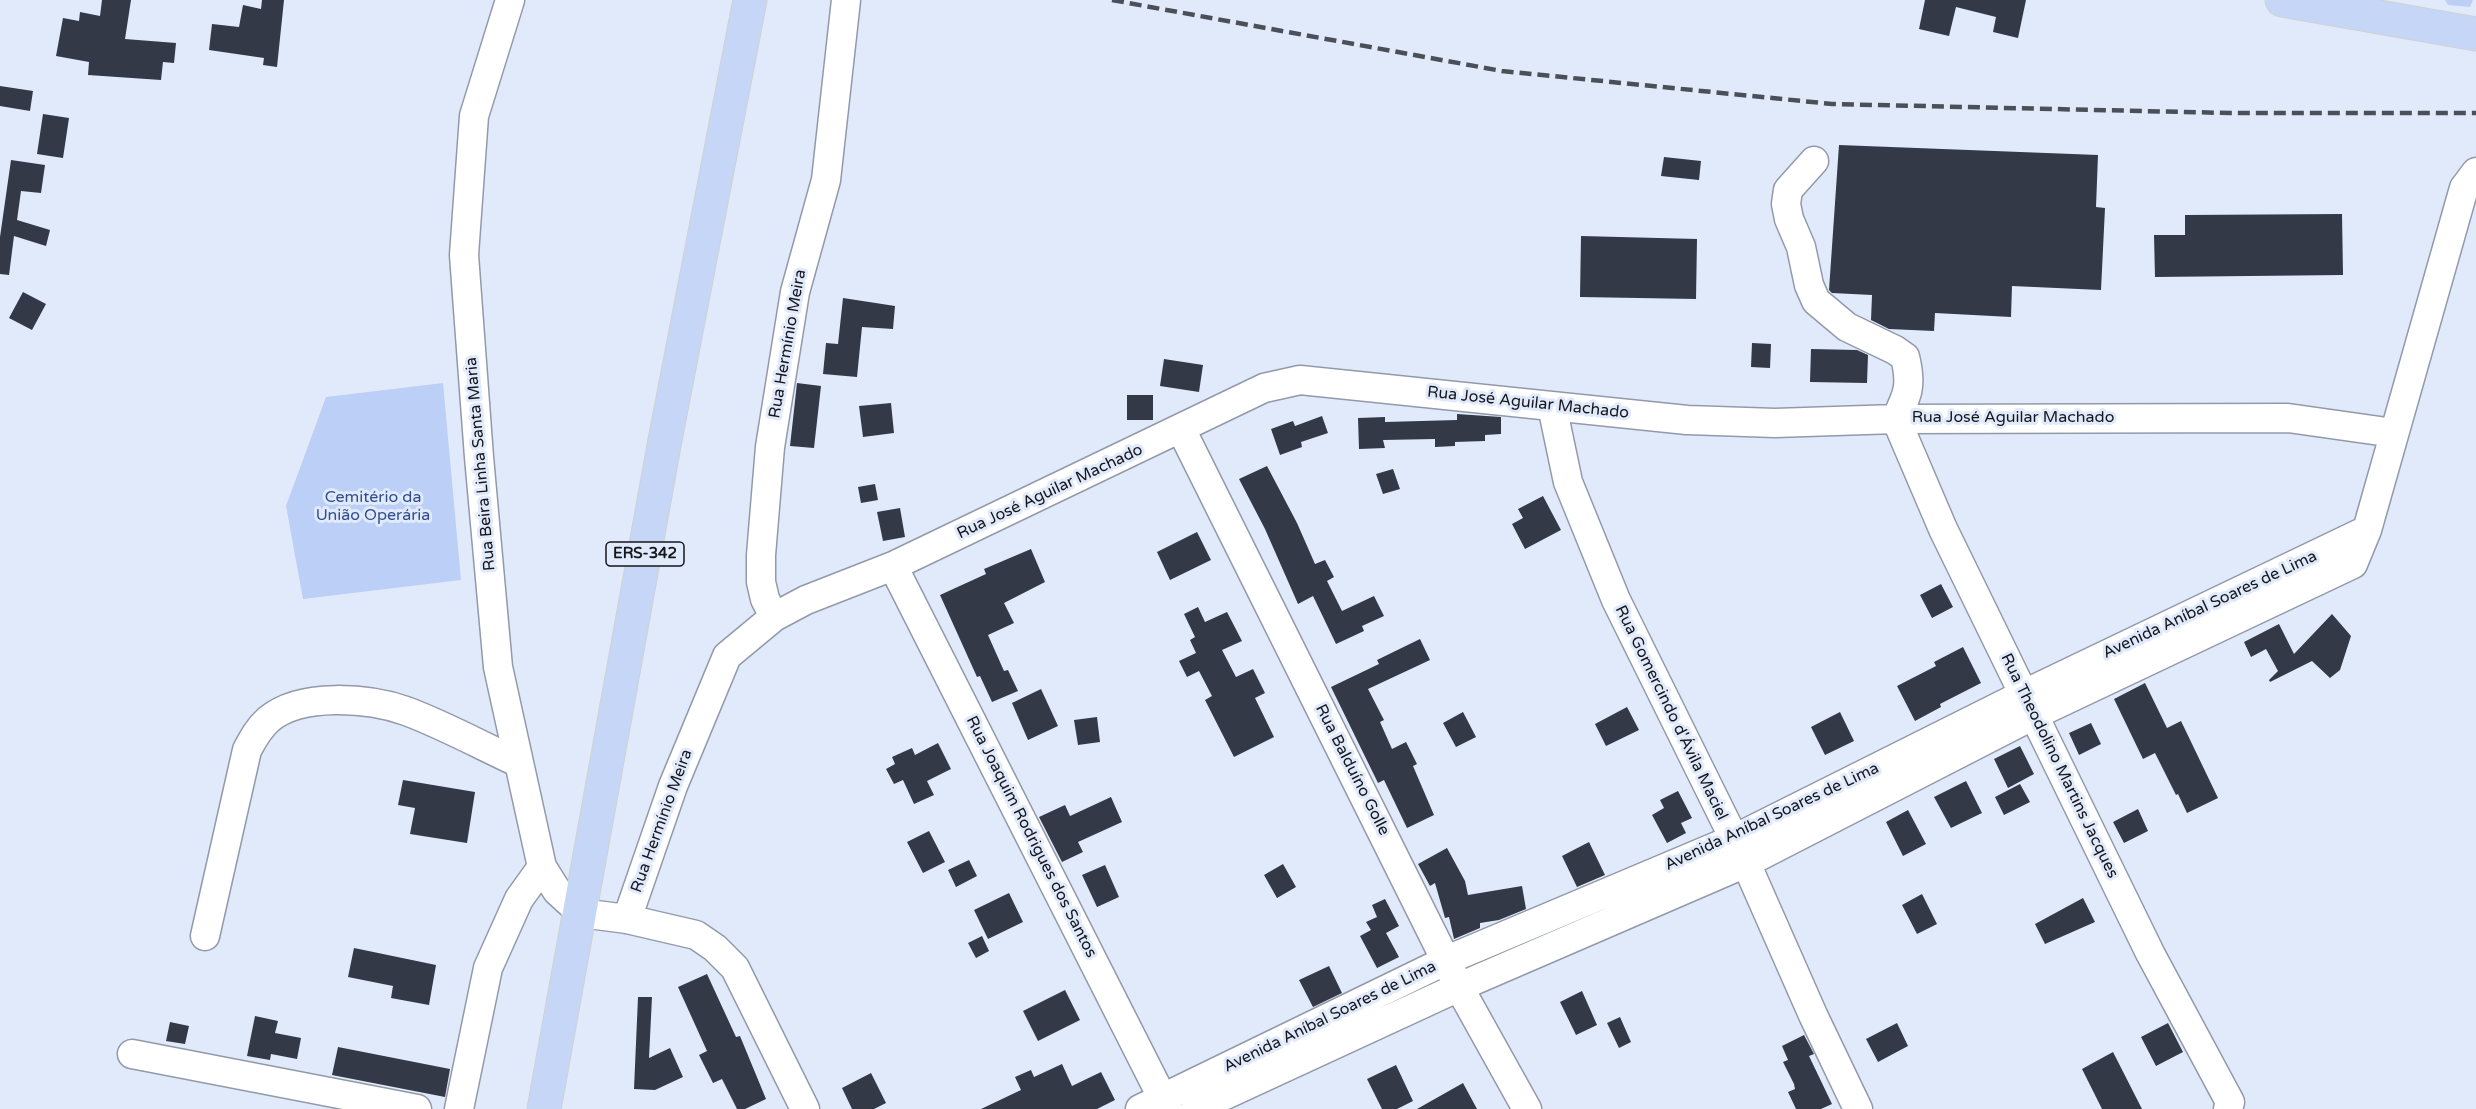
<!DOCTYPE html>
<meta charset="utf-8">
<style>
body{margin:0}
canvas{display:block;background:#e1eafb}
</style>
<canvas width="2476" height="1109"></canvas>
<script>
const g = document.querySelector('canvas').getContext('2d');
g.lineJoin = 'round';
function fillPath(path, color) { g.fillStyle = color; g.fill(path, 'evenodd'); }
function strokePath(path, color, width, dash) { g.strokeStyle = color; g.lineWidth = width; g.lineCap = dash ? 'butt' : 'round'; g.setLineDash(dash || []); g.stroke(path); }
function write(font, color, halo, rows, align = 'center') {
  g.font = font + ' "Varela Round",sans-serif'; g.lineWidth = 6; g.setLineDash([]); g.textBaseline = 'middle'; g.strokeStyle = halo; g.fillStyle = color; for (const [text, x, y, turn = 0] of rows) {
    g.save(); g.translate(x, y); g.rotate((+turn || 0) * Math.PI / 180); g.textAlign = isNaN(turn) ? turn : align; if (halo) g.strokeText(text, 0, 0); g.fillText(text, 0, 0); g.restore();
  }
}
fillPath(new Path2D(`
 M 2445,0 L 2473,0 L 2470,7 L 2448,5 Z
 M 443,383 L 461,580 L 303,599 L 286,506 L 326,397 Z`), '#bccff6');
fillPath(new Path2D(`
 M 102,0 L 131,0 L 125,39 L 176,43 L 174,63 L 163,62 L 161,80 L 88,75 L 89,62 L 56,56 L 63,18 L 79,21 L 80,12 L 100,16 Z
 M 262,0 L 284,0 L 277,67 L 263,65 L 264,58 L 209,50 L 212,24 L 239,27 L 243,5 L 261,9 Z
 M 1925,0 L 2026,0 L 2018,38 L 1993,32 L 1996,17 L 1956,7 L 1949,36 L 1919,29 Z
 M 0,86 L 33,91 L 30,111 L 0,106 Z
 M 43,114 L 69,118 L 63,158 L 37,154 Z
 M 1839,145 L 2098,155 L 2096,207 L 2105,208 L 2101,290 L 2012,286 L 2011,317 L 1935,313 L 1934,331 L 1889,329 L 1871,320 L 1872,295 L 1832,293 L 1829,290 Z
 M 1664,157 L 1701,161 L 1699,180 L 1661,176 Z
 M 11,160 L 45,165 L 41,193 L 21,191 L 17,220 L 50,230 L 46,246 L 14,236 L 9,275 L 0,274 L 0,237 Z
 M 2342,214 L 2343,275 L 2155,277 L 2154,235 L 2185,235 L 2185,215 Z
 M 1581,236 L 1697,239 L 1696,299 L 1580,297 Z
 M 23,292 L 46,304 L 32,330 L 9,318 Z
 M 843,298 L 895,306 L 893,329 L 862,327 L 857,377 L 823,374 L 826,343 L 838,344 Z
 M 1752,343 L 1771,344 L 1770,368 L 1751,367 Z
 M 1811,349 L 1857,350 L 1868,355 L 1867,383 L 1810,382 Z
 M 1164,359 L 1203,365 L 1199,392 L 1160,386 Z
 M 797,383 L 821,386 L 814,448 L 790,446 Z
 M 1127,395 L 1153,395 L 1153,420 L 1127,420 Z
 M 891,403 L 894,433 L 863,437 L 859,406 Z
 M 1457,414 L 1501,417 L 1501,434 L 1485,435 L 1485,441 L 1455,442 L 1455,446 L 1435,447 L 1435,439 L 1383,440 L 1385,448 L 1359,449 L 1358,418 L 1385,417 L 1385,422 L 1457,420 Z
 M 1322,416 L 1328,433 L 1301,442 L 1302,447 L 1280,455 L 1271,429 L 1293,421 L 1295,426 Z
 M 1267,466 L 1297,523 L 1315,564 L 1325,560 L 1334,577 L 1327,581 L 1342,611 L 1374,596 L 1384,616 L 1362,626 L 1364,631 L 1336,644 L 1313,596 L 1298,604 L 1265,529 L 1239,479 Z
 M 1393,469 L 1400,489 L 1383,494 L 1376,474 Z
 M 875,484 L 878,500 L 861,503 L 858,487 Z
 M 1543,496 L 1561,530 L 1525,549 L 1512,524 L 1523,518 L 1518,509 Z
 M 900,508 L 905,537 L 883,541 L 877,512 Z
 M 1197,532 L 1211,560 L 1170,580 L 1157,552 Z
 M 1031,549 L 1045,582 L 1004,603 L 1014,623 L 988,635 L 1004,671 L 1008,670 L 1018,691 L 992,702 L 980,676 L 977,677 L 940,595 L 986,574 L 984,569 Z
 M 1941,584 L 1953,607 L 1932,618 L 1920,595 Z
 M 1198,607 L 1205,622 L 1227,612 L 1242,641 L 1222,650 L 1236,677 L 1253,669 L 1265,693 L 1255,698 L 1274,737 L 1234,757 L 1205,700 L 1212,696 L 1199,671 L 1187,677 L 1179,661 L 1196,653 L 1190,640 L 1195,637 L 1184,614 Z
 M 2332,614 L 2351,636 L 2340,670 L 2330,678 L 2312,661 L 2270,682 L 2269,680 L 2278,671 L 2266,649 L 2251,657 L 2244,642 L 2279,624 L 2294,654 Z
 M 1420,639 L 1430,660 L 1368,689 L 1384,720 L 1380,722 L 1392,749 L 1406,742 L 1417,764 L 1413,766 L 1434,815 L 1407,828 L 1384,780 L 1378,783 L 1331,687 L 1379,664 L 1377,660 Z
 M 1963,647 L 1981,683 L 1940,704 L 1941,707 L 1915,721 L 1897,686 L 1936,666 L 1934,662 Z
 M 2145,683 L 2167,728 L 2181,721 L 2218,798 L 2187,813 L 2178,794 L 2176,795 L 2155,753 L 2143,759 L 2114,699 Z
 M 1041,689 L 1058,726 L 1028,740 L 1012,703 Z
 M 1627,707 L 1639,730 L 1606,746 L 1595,724 Z
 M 1463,712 L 1476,737 L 1456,747 L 1443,723 Z
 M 1840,712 L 1854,741 L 1825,755 L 1811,727 Z
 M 1097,717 L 1100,742 L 1078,745 L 1074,720 Z
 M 2091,723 L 2101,744 L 2079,755 L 2069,733 Z
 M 938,743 L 951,769 L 927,781 L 934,795 L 914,804 L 903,780 L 894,784 L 886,769 L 895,764 L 892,757 L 912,748 L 915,755 Z
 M 2020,746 L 2034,774 L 2008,788 L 1994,759 Z
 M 403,780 L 475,792 L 467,843 L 410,834 L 415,808 L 398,805 Z
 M 1966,781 L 1982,813 L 1951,828 L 1934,797 Z
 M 2020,784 L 2030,802 L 2004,815 L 1995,797 Z
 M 1678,791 L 1692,818 L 1681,823 L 1686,833 L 1667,843 L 1652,815 L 1664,808 L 1660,800 Z
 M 1111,797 L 1122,822 L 1078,842 L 1083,852 L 1062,862 L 1039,817 L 1065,805 L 1070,816 Z
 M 2138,809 L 2148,831 L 2124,843 L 2113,822 Z
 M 1908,810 L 1926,844 L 1903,856 L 1886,822 Z
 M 929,831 L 945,862 L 923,873 L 907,842 Z
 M 1589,842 L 1605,875 L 1577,887 L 1562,856 Z
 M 1447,848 L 1465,881 L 1468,895 L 1522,886 L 1526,909 L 1499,920 L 1480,923 L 1480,928 L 1454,939 L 1449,917 L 1445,918 L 1435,883 L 1430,886 L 1418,864 Z
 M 969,860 L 977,876 L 956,887 L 948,870 Z
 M 1283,864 L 1296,887 L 1277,898 L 1264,875 Z
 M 1105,865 L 1119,897 L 1097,907 L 1082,875 Z
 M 1009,893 L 1023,922 L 988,939 L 974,910 Z
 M 1922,894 L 1937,924 L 1917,934 L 1902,905 Z
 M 2083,898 L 2095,922 L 2045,944 L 2035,924 Z
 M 1385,899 L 1399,926 L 1386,933 L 1399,957 L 1377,968 L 1360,936 L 1371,930 L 1366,922 L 1377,917 L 1372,905 Z
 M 982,936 L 989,951 L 976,958 L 968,943 Z
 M 354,948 L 436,965 L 429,1005 L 391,998 L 393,986 L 348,977 Z
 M 1329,966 L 1342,993 L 1313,1007 L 1299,980 Z
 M 707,974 L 736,1037 L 740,1036 L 766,1099 L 745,1109 L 737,1109 L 722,1079 L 713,1083 L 699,1055 L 707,1051 L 678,987 Z
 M 1065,990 L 1080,1020 L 1038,1041 L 1023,1011 Z
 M 1582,991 L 1597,1025 L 1576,1035 L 1560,1002 Z
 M 638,997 L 652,997 L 649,1058 L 670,1048 L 683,1077 L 655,1090 L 634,1089 Z
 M 255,1016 L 278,1021 L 275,1033 L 301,1038 L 297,1059 L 271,1054 L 270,1060 L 247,1056 Z
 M 1620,1017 L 1631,1042 L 1619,1048 L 1607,1023 Z
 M 170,1022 L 189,1026 L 185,1044 L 166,1041 Z
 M 1897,1023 L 1908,1046 L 1878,1062 L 1866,1039 Z
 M 2168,1023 L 2183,1052 L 2156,1066 L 2141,1037 Z
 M 1804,1035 L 1814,1054 L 1809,1056 L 1832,1104 L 1821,1109 L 1796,1109 L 1788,1092 L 1795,1089 L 1794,1084 L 1783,1062 L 1788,1060 L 1782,1046 Z
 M 338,1047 L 450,1069 L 445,1097 L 332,1075 Z
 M 2113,1052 L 2142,1109 L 2102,1109 L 2082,1069 Z
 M 1062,1064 L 1072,1086 L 1101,1072 L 1115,1100 L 1097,1109 L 981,1109 L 1021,1090 L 1015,1077 L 1031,1070 L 1034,1077 Z
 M 1396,1065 L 1413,1101 L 1397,1109 L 1382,1109 L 1367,1079 Z
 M 871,1073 L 886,1103 L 874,1109 L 852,1109 L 842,1088 Z
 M 1463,1083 L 1477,1109 L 1417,1109 Z`), '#333947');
const minor = new Path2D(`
 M 510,0 L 474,116 L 464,255 L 479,457 L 498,667 L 542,867 L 557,891 L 581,913 L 627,919 L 696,935 L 715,948 L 735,968 L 805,1109
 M 1814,161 L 1788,190 L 1786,204 L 1789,219 L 1801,247 L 1809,285 L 1816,301 L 1847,327 L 1895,350 L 1905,357 C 1912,385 1908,394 1896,419 L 1943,529 L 2150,953 L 2230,1102 L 2228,1109
 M 1552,406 L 1568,482 L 1616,600 L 1746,863 L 1813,1015 L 1858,1109
 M 1181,429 L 1459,987 L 1527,1109
 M 893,566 L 1168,1109
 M 774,617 L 765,599 L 761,582 L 761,555 L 770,447 L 795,292 L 826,180 L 846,0
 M 627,919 L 673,786 L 727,656 L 774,617 L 806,600 L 893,566 L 1264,388 L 1300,380 L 1687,420 L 1775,423 L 1896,419 L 2288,418 L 2394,433
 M 205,936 L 247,750 C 253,739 258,729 268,720 C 300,692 369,698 406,711 C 444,725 482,746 519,763
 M 132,1054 L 417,1109
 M 459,1109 L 488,968 L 519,899 L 542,867
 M 1140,1109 L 1447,960 L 1734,839 L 2024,694 L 2367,530 L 2464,188 L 2476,172
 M 1195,1109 L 1459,987 L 1746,863 L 2034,715 L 2353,564 L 2367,530`);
const major = new Path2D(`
 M 2282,0 L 2476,34
 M 544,1109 L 665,440 L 750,0`);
strokePath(minor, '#929aaa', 31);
strokePath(major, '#d0d1d2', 35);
strokePath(minor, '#fff', 28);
strokePath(major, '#c5d6f7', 33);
strokePath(new Path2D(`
 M 1112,0 L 1502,71 L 1832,104 L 2230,113 L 2476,113`), '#4b4f58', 4.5, [12, 6]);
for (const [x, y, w] of [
 [645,554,78]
]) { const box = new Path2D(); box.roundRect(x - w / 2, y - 12, w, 24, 4.5); g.fillStyle = '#e1eafb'; g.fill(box); strokePath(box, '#15171d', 1.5); }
write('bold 15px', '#15171d', null, [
 ["ERS-342",645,554]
]);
write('16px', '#15171d', '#e1eafb', [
 ["Rua Hermínio Meira",788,344,-80],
 ["Rua José Aguilar Machado",1528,403,6],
 ["Rua José Aguilar Machado",2013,418],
 ["Rua Beira Linha Santa Maria",481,464,-95],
 ["Rua José Aguilar Machado",1050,492,-25],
 ["Avenida Aníbal Soares de Lima",2210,605,-25],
 ["Rua Gomercindo d'Ávila Maciel",1671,713,64],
 ["Rua Theodolino Martins Jacques",2059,766,64],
 ["Rua Balduíno Golle",1352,770,63],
 ["Avenida Aníbal Soares de Lima",1772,817,-25],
 ["Rua Hermínio Meira",662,821,-70],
 ["Rua Joaquim Rodrigues dos Santos",1031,837,63],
 ["Avenida Aníbal Soares de Lima",1330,1017,-26]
]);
write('16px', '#304c8c', '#e1eafb', [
 ["Cemitério da",373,498],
 ["União Operária",373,516]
]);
</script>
